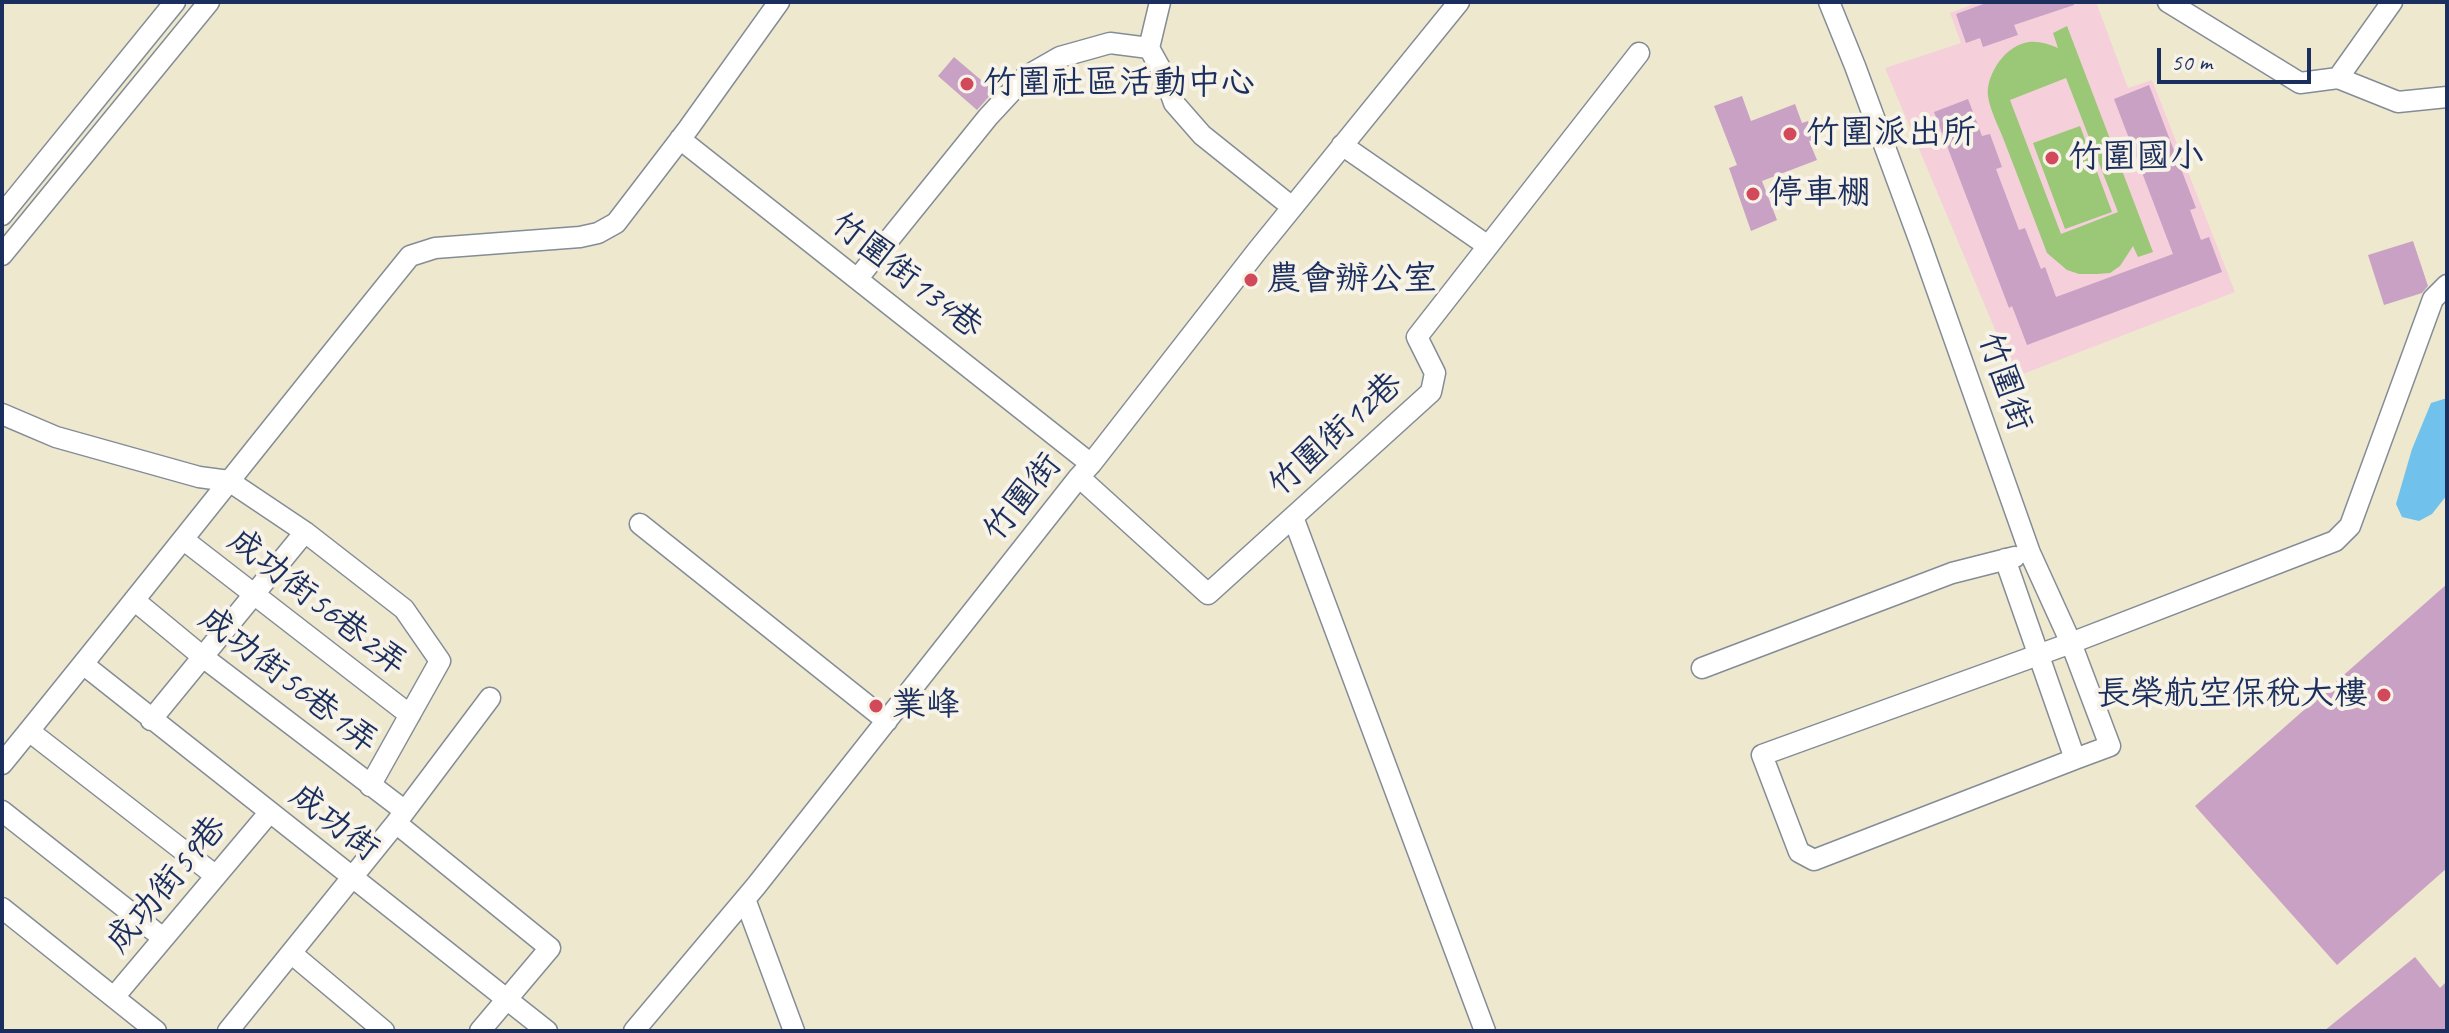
<!DOCTYPE html>
<meta charset="utf-8">
<style>
body{margin:0}
#map{position:relative;width:2449px;height:1033px;overflow:hidden;background:#eee8cf;font-family:Caveat,sans-serif}
canvas{display:block}
.frame{position:absolute;inset:0;border:4px solid #1b2f5e;pointer-events:none}
.scale{position:absolute;left:2157px;top:48px;width:154px;height:36px;box-sizing:border-box;border:4px solid #1b2f5e;border-top:0;padding-left:10px;font-size:24px;line-height:28px;white-space:nowrap;color:#1b2f5e;-webkit-text-stroke:6px #f7f3e8;paint-order:stroke}
</style>
<div id="map">
<canvas width="2449" height="1033"></canvas>
<div class="frame"></div>
<div class="scale">50 m</div>
</div>
<script>
const g = document.querySelector('canvas').getContext('2d');
g.lineJoin = 'round';
function fillPath(path, color) { g.fillStyle = color; g.fill(path, 'evenodd'); }
function strokePath(path, color, width, dash) { g.strokeStyle = color; g.lineWidth = width; g.lineCap = dash ? 'butt' : 'round'; g.setLineDash(dash || []); g.stroke(path); }
function write(font, color, halo, rows, align = 'center') {
  g.font = font + ' Caveat,"LXGW WenKai TC",sans-serif'; g.lineWidth = 8; g.setLineDash([]); g.textBaseline = 'middle'; g.strokeStyle = halo; g.fillStyle = color; for (const [text, x, y, turn = 0] of rows) {
    g.save(); g.translate(x, y); g.rotate((+turn || 0) * Math.PI / 180); g.textAlign = isNaN(turn) ? turn : align; if (halo) g.strokeText(text, 0, 0); g.fillText(text, 0, 0); g.restore();
  }
}
fillPath(new Path2D(`
 M 1979,2 L 2096,2 L 2128,88 L 2152,80 L 2235,292 L 2015,377 L 1885,68 L 1961,43 L 1950,13 Z`), '#f5cfda');
fillPath(new Path2D(`
 M 2067,26 L 2153,252 L 2138,257 L 2133,246 L 2120,266 L 2110,273 L 2097,274 L 2079,274 L 2067,270 L 2047,253 C 2033,216 2019,179 2005,143 C 2000,129 1990,111 1988,96 C 1986,80 1998,58 2012,49 C 2027,38 2042,41 2058,48 L 2053,33 ZM 2066,78 L 2118,212 L 2061,234 L 2010,100 Z
 M 2080,126 L 2112,212 L 2065,229 L 2033,143 Z`), '#9ac876');
fillPath(new Path2D(`
 M 2447,398 L 2447,495 L 2432,514 L 2419,521 L 2402,517 L 2396,504 L 2412,449 L 2431,403 Z`), '#70c1eb');
fillPath(new Path2D(`
 M 1989,2 L 2074,2 L 2074,5 L 2014,25 L 2018,35 L 1983,47 L 1980,38 L 1966,43 L 1956,14 Z
 M 954,57 L 994,91 L 977,110 L 938,76 Z
 M 2149,85 L 2196,208 L 2190,210 L 2201,240 L 2209,237 L 2222,272 L 2027,345 L 2012,306 L 2009,308 L 1934,112 L 1968,99 L 1982,136 L 1990,134 L 2002,167 L 1996,169 L 2019,230 L 2025,228 L 2041,269 L 2045,267 L 2056,297 L 2173,254 L 2114,99 Z
 M 1742,96 L 1751,121 L 1795,104 L 1802,123 L 1808,121 L 1811,129 L 1815,139 L 1809,141 L 1817,160 L 1762,181 L 1777,220 L 1751,231 L 1729,168 L 1737,165 L 1714,106 Z
 M 2413,241 L 2428,286 L 2422,293 L 2384,305 L 2368,255 Z
 M 2447,584 L 2447,868 L 2337,965 L 2195,806 Z
 M 2415,957 L 2440,988 L 2447,981 L 2447,1031 L 2324,1031 Z`), '#c9a1c4');
const minor = new Path2D(`
 M 1829,2 L 1855,66 L 1920,242 L 2030,553 L 2071,643 L 2110,746 L 2075,759
 M 2168,2 L 2300,83 L 2338,78 L 2392,2
 M 1149,48 L 1160,2
 M 2338,78 L 2398,102 L 2447,97
 M 680,139 L 1091,464
 M 1342,145 L 1488,246
 M 2,215 L 175,2
 M 2,255 L 209,2
 M 858,278 L 988,117 L 1025,77 L 1060,57 L 1110,43 L 1149,48 L 1164,75 L 1174,103 L 1202,135 L 1292,207
 M 2,414 L 56,437 L 199,477 L 229,481 L 305,532 L 404,609 L 440,661 L 370,786
 M 1079,477 L 1208,594 L 1431,392 L 1435,373 L 1417,337 L 1639,53
 M 1293,517 L 1485,1031
 M 640,524 L 887,721
 M 184,540 L 410,715
 M 2005,559 L 2075,759 L 1814,860 L 1799,852 L 1762,755 L 2038,655 L 2071,643 L 2335,541 L 2350,526 L 2433,299 L 2447,285
 M 134,600 L 203,657 L 405,811
 M 83,664 L 547,1031
 M 1702,668 L 1952,573 L 2015,557
 M 151,720 L 305,532
 M 29,731 L 216,876
 M 2,764 C 139,596 273,425 410,256 L 435,248 L 580,237 L 598,233 L 616,223 L 688,129 L 779,2
 M 2,811 L 163,938
 M 396,823 L 550,948 L 480,1031
 M 745,899 L 794,1031
 M 2,908 L 156,1031
 M 291,953 L 384,1031
 M 114,997 L 269,813
 M 228,1031 L 396,823 L 490,698
 M 634,1031 L 756,886 L 1079,477 L 1091,464 L 1257,251 L 1459,2`);
strokePath(minor, '#848c96', 23);
strokePath(minor, '#fff', 20);
for (const [x, y, r, color] of [
 [967,84,8,"#d1495b"],
 [1790,134,8,"#d1495b"],
 [2052,158,8,"#d1495b"],
 [1753,194,8,"#d1495b"],
 [1251,280,8,"#d1495b"],
 [2384,695,8,"#d1495b"],
 [876,706,8,"#d1495b"]
]) { const dot = new Path2D(); dot.arc(x, y, r, 0, 2 * Math.PI); g.fillStyle = color; g.fill(dot); strokePath(dot, '#f7f3e8', 3); }
write('34px', '#1b2f5e', '#f7f3e8', [
 ["竹圍社區活動中心",983,84],
 ["竹圍派出所",1806,134],
 ["竹圍國小",2068,158],
 ["停車棚",1769,194],
 ["農會辦公室",1267,280],
 ["長榮航空保稅大樓",2368,695,"right"],
 ["業峰",892,706]
], 'left');
write('34px', '#1b2f5e', '#f7f3e8', [
 ["竹圍街134巷",906,276,38],
 ["竹圍街",2004,382,71],
 ["竹圍街12巷",1336,435,-42],
 ["竹圍街",1023,498,-51],
 ["成功街56巷2弄",317,603,38],
 ["成功街56巷1弄",288,681,38],
 ["成功街",334,823,38],
 ["成功街59巷",167,885,-50]
]);
</script>
